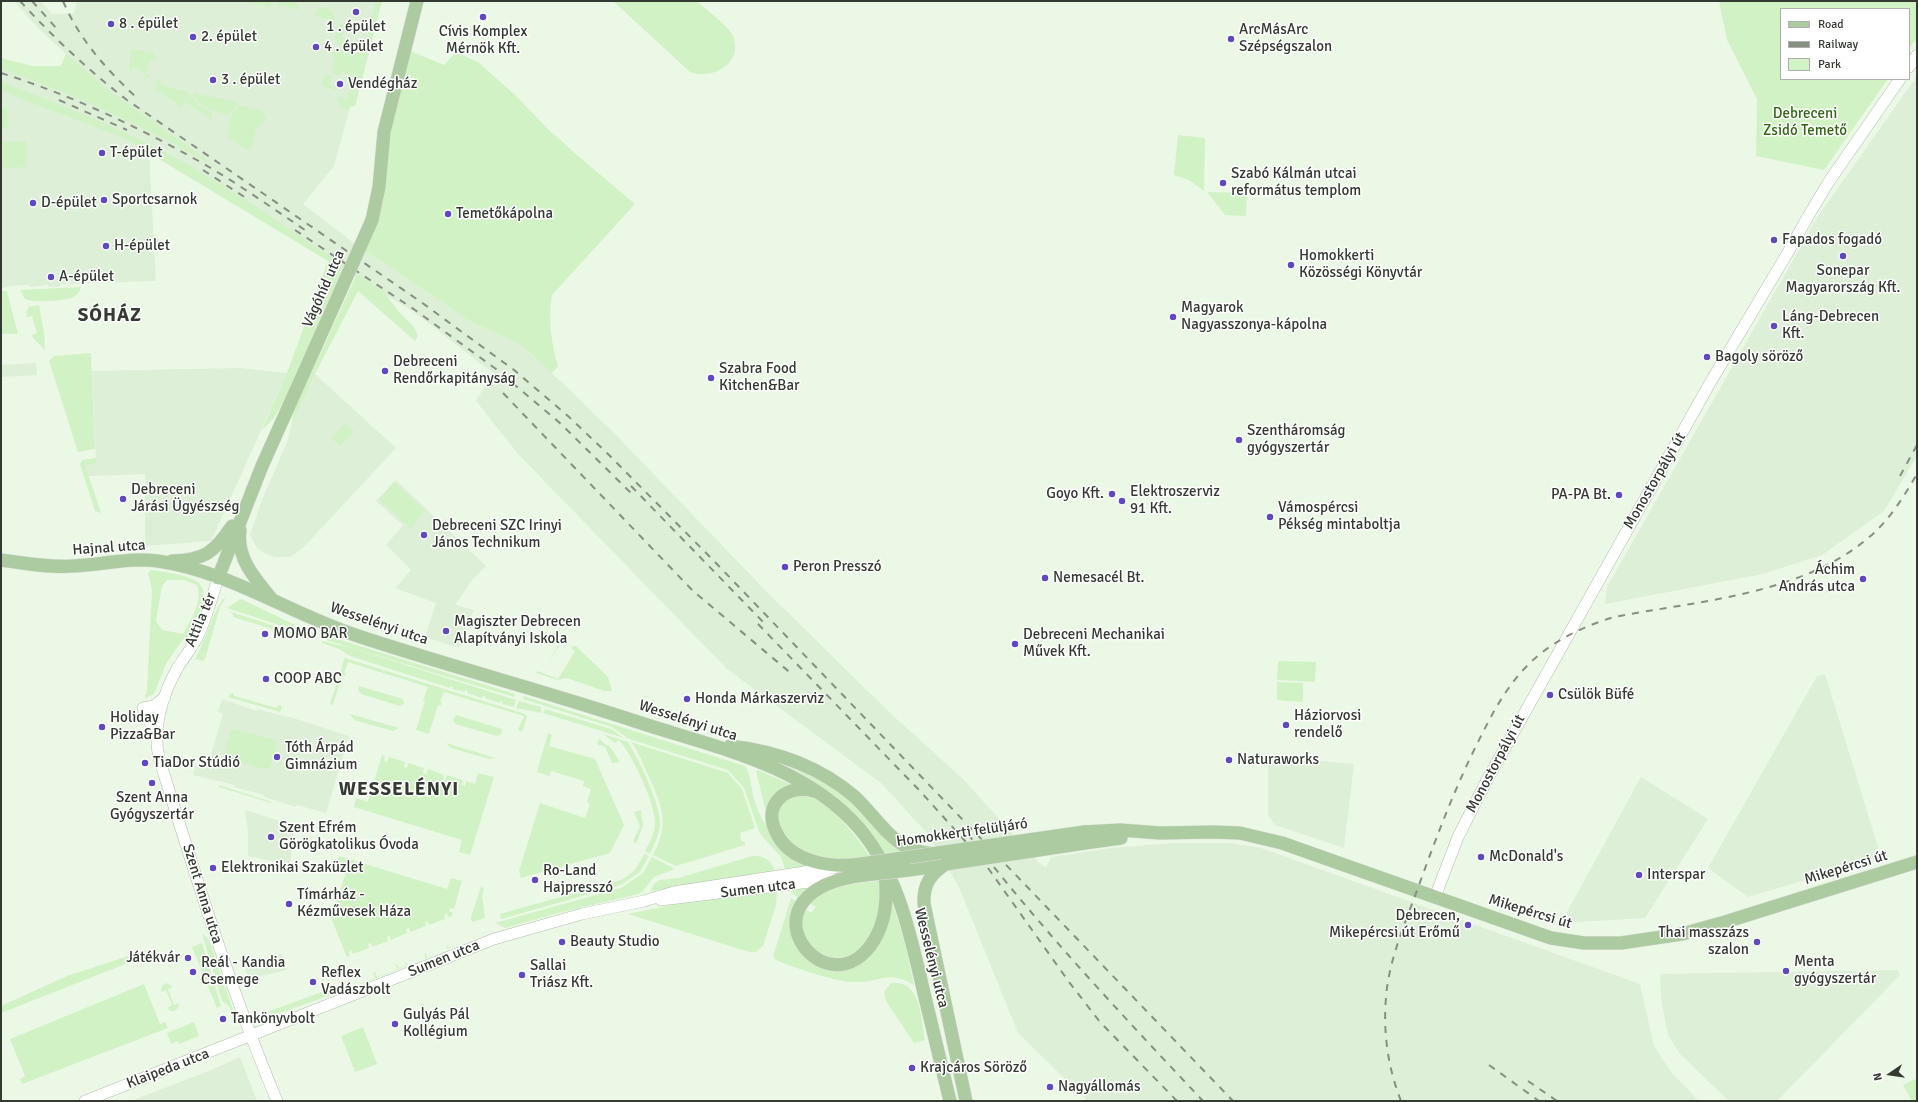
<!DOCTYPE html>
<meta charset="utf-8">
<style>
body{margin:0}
#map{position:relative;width:1918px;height:1102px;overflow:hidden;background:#ebf8e6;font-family:Signika,sans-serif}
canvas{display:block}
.frame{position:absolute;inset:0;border:2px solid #343932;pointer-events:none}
.legend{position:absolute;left:1780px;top:8px;width:130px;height:72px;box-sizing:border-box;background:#fff;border:1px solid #aeb0ad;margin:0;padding:5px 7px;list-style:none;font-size:12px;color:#343932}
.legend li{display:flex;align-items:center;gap:8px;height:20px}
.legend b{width:20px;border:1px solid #aeb0ad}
.north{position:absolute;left:1870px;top:1054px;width:40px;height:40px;-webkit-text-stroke:3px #fff;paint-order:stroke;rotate:257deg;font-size:11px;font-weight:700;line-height:16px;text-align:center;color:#343932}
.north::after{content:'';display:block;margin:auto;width:14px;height:18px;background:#343932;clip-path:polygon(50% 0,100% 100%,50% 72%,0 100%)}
</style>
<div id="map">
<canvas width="1918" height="1102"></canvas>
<div class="frame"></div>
<ul class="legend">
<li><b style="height:5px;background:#adcba1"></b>Road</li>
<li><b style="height:5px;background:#878f83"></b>Railway</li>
<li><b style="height:11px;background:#d1f2c4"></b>Park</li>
</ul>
<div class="north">N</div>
</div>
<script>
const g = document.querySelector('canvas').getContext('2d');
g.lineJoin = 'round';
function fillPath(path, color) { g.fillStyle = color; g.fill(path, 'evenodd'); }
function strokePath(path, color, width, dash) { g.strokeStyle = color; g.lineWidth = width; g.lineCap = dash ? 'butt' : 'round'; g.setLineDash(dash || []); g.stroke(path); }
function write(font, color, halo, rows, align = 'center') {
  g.font = font + ' Signika,sans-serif'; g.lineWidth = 3; g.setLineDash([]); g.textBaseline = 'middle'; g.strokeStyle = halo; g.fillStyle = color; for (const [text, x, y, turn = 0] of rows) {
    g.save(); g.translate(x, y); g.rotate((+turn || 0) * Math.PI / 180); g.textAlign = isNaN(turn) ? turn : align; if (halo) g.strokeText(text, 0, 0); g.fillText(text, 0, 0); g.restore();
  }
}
fillPath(new Path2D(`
 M 14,1 L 41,1 L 52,14 L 74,13 L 77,1 L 382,1 L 355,106 L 350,107 L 334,166 L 303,204 L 364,251 L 384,263 L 466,319 L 521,345 L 552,373 L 615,434 L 765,590 L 889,712 L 964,780 L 1038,862 L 1046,868 L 1051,857 L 1111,848 L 1174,843 L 1230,843 L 1261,848 L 1640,984 L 1654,1046 L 1671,1072 L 1699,1101 L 1088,1101 L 1018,1033 L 959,887 L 926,832 L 881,783 L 727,669 L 519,455 L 476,401 L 493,373 L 414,312 L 149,153 L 156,281 L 60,284 L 59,287 L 49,287 L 48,285 L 30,287 L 29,285 L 12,286 L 1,288 L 1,58 L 32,66 L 61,66 L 66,54 L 37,27 Z
 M 1917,76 L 1917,456 L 1884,511 L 1822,555 L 1763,574 L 1605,604 L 1607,587 L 1818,216 Z
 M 36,363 L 37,375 L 1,377 L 1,365 Z
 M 239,368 L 287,373 L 211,541 L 145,546 L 145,474 L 88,476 L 85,464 L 96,462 L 92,371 Z
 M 315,374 L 396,448 L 303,548 L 290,557 L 275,557 L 264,553 L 257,548 L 250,535 L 262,500 L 287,442 L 291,427 Z
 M 396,480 L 486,566 L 472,580 L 455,605 L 474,610 L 466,625 L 459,648 L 425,637 L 436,603 L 395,588 L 411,570 L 386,545 L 403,525 L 376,501 Z
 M 1825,674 L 1881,857 L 1748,897 L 1708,868 L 1817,676 Z
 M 222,699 L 257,711 L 258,709 L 287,717 L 287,716 L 349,736 L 326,813 L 297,805 L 296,807 L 264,797 L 264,795 L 234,787 L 235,785 L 193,775 L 196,765 L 207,768 L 223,714 L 218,712 Z
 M 1268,756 L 1354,764 L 1344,848 L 1275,825 L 1268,815 Z
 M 1641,777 L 1708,819 L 1645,918 L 1561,923 Z
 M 245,810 L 295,826 L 290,865 L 248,856 L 248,831 Z
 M 282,954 L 287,970 L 249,979 L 243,964 Z
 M 1898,970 L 1900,975 L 1777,1101 L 1729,1101 L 1680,1054 L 1668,1035 L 1661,999 L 1660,974 Z
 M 240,1057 L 257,1101 L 131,1101 L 211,1070 Z`), '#ddefd6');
fillPath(new Path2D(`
 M 244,1 L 273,1 L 273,2 L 269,7 Z
 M 279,1 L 294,2 L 298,5 L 299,10 L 277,4 Z
 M 376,1 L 382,1 L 355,106 L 350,106 L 349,110 L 340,108 L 337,96 L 347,99 L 353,76 L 341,72 L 340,75 L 332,73 L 329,86 L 336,88 L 336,90 L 325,87 L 321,83 L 326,74 L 331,77 L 335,57 L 331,53 L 337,49 C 347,50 371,61 370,41 C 370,38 368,34 368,32 C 368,23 374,10 376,1 Z
 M 613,1 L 697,1 C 706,10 728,25 733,36 C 744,62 713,81 690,72 Z
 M 1719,1 L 1917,1 L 1917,38 L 1909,49 L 1909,9 L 1781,9 L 1781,79 L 1888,79 L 1824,170 L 1756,156 L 1757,99 L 1727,40 Z
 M 322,7 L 332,11 L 335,21 L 315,16 L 317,9 Z
 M 339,23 L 345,26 L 342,38 L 361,43 L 364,35 L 366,42 L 364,47 L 356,49 L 338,44 L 335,39 Z
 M 131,49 L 149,53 L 150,49 L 155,56 L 155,60 L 150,59 L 146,74 L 151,76 L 150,77 L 145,79 L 143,78 L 145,74 L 134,67 L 131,71 L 129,68 Z
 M 408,50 L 444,65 L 456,52 L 478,62 L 515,95 L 550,131 L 584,161 L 635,204 L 552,295 C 548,318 551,343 558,366 L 552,373 L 521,345 L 466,319 L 384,263 L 364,251 Z
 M 66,54 L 103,86 L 224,172 C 153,131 79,95 1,69 L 1,58 L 32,66 L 61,66 Z
 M 157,80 L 161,81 L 160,85 L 188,92 L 182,107 L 157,90 L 155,85 Z
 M 1,82 C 66,106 131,132 192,167 C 244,197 294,233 345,266 L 284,400 C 279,411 272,422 262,430 L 287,373 L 328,261 L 126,139 L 1,91 Z
 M 189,93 L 198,105 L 212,113 L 212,120 L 186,102 Z
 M 194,93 L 236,102 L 237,104 L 229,115 C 214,111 203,109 193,95 Z
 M 239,105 L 262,111 L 266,119 L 256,129 L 252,146 L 249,151 L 227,137 L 231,116 Z
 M 1,108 L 7,108 L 8,128 L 1,128 Z
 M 1178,135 L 1205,138 L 1204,191 L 1189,180 L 1174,175 Z
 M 26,141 L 27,167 L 1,168 L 1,142 Z
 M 1207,192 L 1247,193 L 1246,216 L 1225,215 Z
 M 357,274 L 383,291 L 400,313 L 414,327 L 418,336 L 415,341 L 358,291 L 315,374 L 291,427 L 294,410 Z
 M 81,287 C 80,291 78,295 73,297 C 65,301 34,303 25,299 L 20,290 Z
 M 1,291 L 7,291 L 18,334 L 1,334 Z
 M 39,305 L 44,333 L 45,350 L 33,338 L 32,335 L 37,333 L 32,316 L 27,317 L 26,312 L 29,307 Z
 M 91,353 L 95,449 L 78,452 L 49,361 L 54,356 Z
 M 345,423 L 354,431 L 340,446 L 331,438 Z
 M 96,458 L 96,463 L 85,465 L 101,513 L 95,511 L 80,464 L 82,460 Z
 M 394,482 L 425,511 L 410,528 L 379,499 Z
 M 151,570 C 164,572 190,575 199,583 C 212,595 194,629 186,640 L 183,639 L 166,664 L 154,694 L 145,698 L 147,689 L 152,590 L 148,573 ZM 167,580 L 184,580 L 197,585 C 203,602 191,619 183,634 L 162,630 L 156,621 L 162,586 Z
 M 227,596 L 220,607 L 205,659 L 203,661 L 195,659 C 204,645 216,601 227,596 Z
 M 241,599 L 295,625 L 294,630 L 227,608 Z
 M 228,611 L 293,632 L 292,635 L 233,617 L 233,614 Z
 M 560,634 L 567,637 L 568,643 L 567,645 L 562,641 L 548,664 L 561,640 L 557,636 Z
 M 324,635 L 515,694 L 514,697 L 323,639 Z
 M 322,641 L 352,648 L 516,700 L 514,707 L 502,704 L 503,702 L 500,701 L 500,703 L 485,698 L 485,696 L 483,696 L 482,698 L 467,693 L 468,691 L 465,690 L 465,692 L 452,689 L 453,687 L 450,686 L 450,688 L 350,656 L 339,649 L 322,643 Z
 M 574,646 L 576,646 L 608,677 L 612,691 L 604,691 L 567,678 L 558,680 L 536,673 L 538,671 L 558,679 L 575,651 L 571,648 Z
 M 345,657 L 348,659 L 525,714 L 527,717 L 522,732 L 518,730 L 524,716 L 444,692 L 440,702 L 442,703 L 441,705 L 438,705 L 429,734 L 416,730 L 425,701 L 423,700 L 428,687 L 348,662 L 344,673 L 346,673 L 345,676 L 342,675 L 333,705 L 330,704 Z
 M 1278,661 L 1316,662 L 1315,682 L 1277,680 Z
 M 1277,682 L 1303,683 L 1303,702 L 1277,700 Z
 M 359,686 L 403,699 L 404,704 L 400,706 L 361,694 L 358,690 Z
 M 234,693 L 234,696 L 277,708 L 278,705 L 282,706 L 280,712 L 228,697 L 230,694 Z
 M 523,696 L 745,766 C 751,774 751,789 754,799 C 764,834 784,845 811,866 L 786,871 L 781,857 L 760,834 L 744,788 L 728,770 L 629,739 L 612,727 L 523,699 Z
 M 519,701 L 541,707 L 541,713 L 516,708 Z
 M 545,709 L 611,729 L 624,738 L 543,713 Z
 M 350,714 L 399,728 L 393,731 L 354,720 Z
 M 456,715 L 502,729 L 501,734 L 497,736 L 455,724 L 453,720 Z
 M 234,729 L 272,739 L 277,744 L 270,768 L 263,769 L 225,757 L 224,754 L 231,730 Z
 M 548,733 L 552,735 L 549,746 L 595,759 L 624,825 L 610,853 L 521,878 L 519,871 L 540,803 L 585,818 L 590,804 L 587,802 L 591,789 L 583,786 L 584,781 L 551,771 L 549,776 L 537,772 Z
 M 603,734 L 628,742 C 639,760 661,804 660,825 C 659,835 654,845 650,854 L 645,851 C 650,842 655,833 655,822 C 655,803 632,754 619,740 L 615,743 Z
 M 599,739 L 611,748 L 620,762 L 612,763 L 605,747 L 597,744 Z
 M 631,742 L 728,773 L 742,789 L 755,828 L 740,833 L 741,841 L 745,842 L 745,845 L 676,866 L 653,855 C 670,823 662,806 648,775 C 643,764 639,752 631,742 Z
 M 446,743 L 495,758 L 490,759 L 451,748 Z
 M 382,755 L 385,756 L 384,761 L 387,762 L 389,757 L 405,762 L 404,767 L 407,768 L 408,763 L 424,768 L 423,773 L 426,774 L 428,769 L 444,775 L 443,779 L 445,780 L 447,775 L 463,780 L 462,785 L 465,786 L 466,781 L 475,784 L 478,773 L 494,777 L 470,855 L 459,852 L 462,840 L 354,807 L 356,798 L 368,802 Z
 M 781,763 L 826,780 L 908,851 L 887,856 C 861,814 826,784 781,763 Z
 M 758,770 L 794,786 L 767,816 L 756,771 Z
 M 219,785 L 272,802 L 271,803 L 219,787 Z
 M 787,796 C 794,796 803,794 810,796 C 827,799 862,843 871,858 L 829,861 L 799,849 L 786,839 L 775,814 Z
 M 641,810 L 643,826 L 636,844 L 633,841 L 640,826 L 634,812 Z
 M 644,854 L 649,856 L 640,872 L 621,885 L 501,919 L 500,914 L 621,880 C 633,874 639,865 644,854 Z
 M 339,856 L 447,889 L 451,878 L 462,881 L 454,909 L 450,908 L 449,911 L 453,913 L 452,916 L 448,917 L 447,913 L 444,915 L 445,919 L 429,925 L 427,921 L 425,922 L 426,926 L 410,932 L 409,928 L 406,929 L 407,933 L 391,940 L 389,936 L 387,937 L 388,941 L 372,947 L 371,943 L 368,944 L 369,948 L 353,954 L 351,950 L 349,952 L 350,956 L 347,957 L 331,918 L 347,869 L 336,865 Z
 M 752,856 C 763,855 773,860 775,873 L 650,891 L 655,883 L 660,880 L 679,878 Z
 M 652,857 L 675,869 L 654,877 L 642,892 L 638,894 L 558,913 L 505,928 L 495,923 L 621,888 L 643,873 Z
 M 881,880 L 882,888 L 878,926 L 853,957 L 822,958 L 802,937 L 803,907 L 811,913 L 816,907 L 809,903 C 829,885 855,884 881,880 Z
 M 481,887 L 484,888 L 482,896 L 485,918 L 472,922 L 471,917 Z
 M 811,887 L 800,900 L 789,890 Z
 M 777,891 L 776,905 L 763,946 L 756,952 L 749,952 L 628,914 L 677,904 Z
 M 791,898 L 798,903 L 807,956 L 857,963 L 892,901 L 905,944 L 914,985 C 885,968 879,985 851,982 C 834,981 792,967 776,960 L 773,957 Z
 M 202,933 L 209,940 L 235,1016 L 233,1017 L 229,1006 L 222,1001 Z
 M 469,940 L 359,985 C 329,996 298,1006 267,1018 L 266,1016 L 267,1012 L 341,985 L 344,990 L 348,988 L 346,983 L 348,983 L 350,988 L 375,978 L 373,973 L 375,972 L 377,977 L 397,969 L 395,964 L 396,964 L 399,968 L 406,965 L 404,961 L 408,965 L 425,958 L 425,953 L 427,957 L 447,949 L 447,944 L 449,948 Z
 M 202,943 L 221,1006 L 217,1008 L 192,947 Z
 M 151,950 L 156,952 L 1,1013 L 1,1006 L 67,976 L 144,951 Z
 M 166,983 L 173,987 L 168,989 L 174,1005 L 179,1003 L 178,1008 L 174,1011 L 171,1011 L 167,1008 L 172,1005 L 166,990 L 161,992 L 162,986 Z
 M 891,983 C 922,979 921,1021 925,1040 L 914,1043 L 886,1001 L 884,992 Z
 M 144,984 L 160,1024 L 165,1022 L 168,1028 L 22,1084 L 20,1079 L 25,1076 L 10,1039 Z
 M 194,1022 L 199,1036 L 179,1044 L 178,1041 L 171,1044 L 167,1033 Z
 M 363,1027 L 377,1064 L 355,1072 L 341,1036 Z
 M 1915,1079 L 1917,1081 L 1917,1101 L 1912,1101 L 1903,1085 Z`), '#d1f2c4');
const minor = new Path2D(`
 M 1909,67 L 1917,55
 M 218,578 C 212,597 207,617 198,636 C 193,647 185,656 178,667 C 163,693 152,728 159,758 C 195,874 230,989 277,1101
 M 156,735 L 143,708 L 154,706 L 165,697
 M 1435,897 L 1458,837 L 1488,778 L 1710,383 L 1787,254 L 1810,213 L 1830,180 L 1900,79
 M 661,900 L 834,879
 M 85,1101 L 494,939 L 582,914 L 644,901 L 674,892 L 837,867`);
const major = new Path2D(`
 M 372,220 L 379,187 L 384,132 L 417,1
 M 240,530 C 236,557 254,578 271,598
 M 1,560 C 25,563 49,568 73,566 C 101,565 130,557 158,561 C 228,571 289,613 355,635 C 451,667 549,692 644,724 C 719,748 805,766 859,828 C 898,874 910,933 923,989 C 932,1027 941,1064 950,1101
 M 172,561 C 204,560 214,553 232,526
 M 218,578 L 262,466 L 335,303
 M 730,746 C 775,751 820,767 855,797 C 872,813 887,837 908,848 C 914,851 922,852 929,853
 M 814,791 C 787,783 762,804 776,832 C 790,863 832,868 861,864
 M 1084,832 L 1120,830 L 1160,833 L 1212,832 L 1240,833 L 1282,843 L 1551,938 L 1584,943 L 1621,943 L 1682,934 L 1725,922 L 1917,862
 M 1085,843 L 1121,838
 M 946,864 C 930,874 923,885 924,904 L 966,1101
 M 909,870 L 944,865
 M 864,875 C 733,891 823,1011 871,945 C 886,924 888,900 885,875`);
strokePath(minor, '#b0bdab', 12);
strokePath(major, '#dfdfde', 14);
strokePath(minor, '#fff', 11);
strokePath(major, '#adcba1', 13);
strokePath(new Path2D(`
 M 20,1 C 53,37 88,70 127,100 L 421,302 L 514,370 L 568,416 L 608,454 L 714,561 L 1233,1101
 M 32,1 L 57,29
 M 63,1 C 80,41 108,71 139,100
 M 1,73 C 68,94 134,125 195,159 C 233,180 269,206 305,230
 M 59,100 L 127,130
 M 203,170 L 246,198
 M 295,230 L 415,310 L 496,369 L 561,424 L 634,496
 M 503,393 L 693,591 L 793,675
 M 1900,476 L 1917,445
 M 631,486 L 766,625
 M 758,624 L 920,791 L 974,851
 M 968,834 C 1040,928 1122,1015 1203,1101
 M 988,868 L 1069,982 L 1100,1022 L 1177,1101
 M 1489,1065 L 1539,1101
 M 1528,1081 L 1557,1101
 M 1401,1101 C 1388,1068 1383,1033 1386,997 C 1389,959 1406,921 1419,885 C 1436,838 1453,793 1475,748 C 1489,720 1502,693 1524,669 C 1548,643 1581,627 1614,617 C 1697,601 1800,595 1867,539 C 1889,521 1903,498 1917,474`), '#878f83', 2, [7, 7]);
const majorBridge = new Path2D(`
 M 335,303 L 372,220
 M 861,864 L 1084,832
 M 946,864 L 1085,843
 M 864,875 L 909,870`);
strokePath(majorBridge, '#dfdfde', 14, []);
strokePath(majorBridge, '#adcba1', 13);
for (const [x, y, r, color] of [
 [356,12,4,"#5f48c0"],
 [483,17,4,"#5f48c0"],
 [111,24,4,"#5f48c0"],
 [193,37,4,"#5f48c0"],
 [1231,39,4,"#5f48c0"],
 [316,47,4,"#5f48c0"],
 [213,80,4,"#5f48c0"],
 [340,84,4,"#5f48c0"],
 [102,153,4,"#5f48c0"],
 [1223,183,4,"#5f48c0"],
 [104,200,4,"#5f48c0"],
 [33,203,4,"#5f48c0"],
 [448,214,4,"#5f48c0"],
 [1774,240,4,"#5f48c0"],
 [106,246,4,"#5f48c0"],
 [1843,256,4,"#5f48c0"],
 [1291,265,4,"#5f48c0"],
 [51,277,4,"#5f48c0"],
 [1173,317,4,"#5f48c0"],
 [1774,326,4,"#5f48c0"],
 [1707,357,4,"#5f48c0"],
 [385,371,4,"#5f48c0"],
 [711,378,4,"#5f48c0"],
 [1239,440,4,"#5f48c0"],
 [1112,494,4,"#5f48c0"],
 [1619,495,4,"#5f48c0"],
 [123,499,4,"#5f48c0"],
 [1122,501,4,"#5f48c0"],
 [1270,517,4,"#5f48c0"],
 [424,535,4,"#5f48c0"],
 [785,567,4,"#5f48c0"],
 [1045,578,4,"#5f48c0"],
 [1863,579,4,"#5f48c0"],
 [446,631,4,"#5f48c0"],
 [265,634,4,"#5f48c0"],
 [1015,644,4,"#5f48c0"],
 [266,679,4,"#5f48c0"],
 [1550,695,4,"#5f48c0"],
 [687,699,4,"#5f48c0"],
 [1286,725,4,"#5f48c0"],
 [102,727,4,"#5f48c0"],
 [277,757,4,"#5f48c0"],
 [1229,760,4,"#5f48c0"],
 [145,763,4,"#5f48c0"],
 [152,783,4,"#5f48c0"],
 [271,837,4,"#5f48c0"],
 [1481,857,4,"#5f48c0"],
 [213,868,4,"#5f48c0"],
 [1639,875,4,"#5f48c0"],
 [535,880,4,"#5f48c0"],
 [289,904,4,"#5f48c0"],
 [1468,925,4,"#5f48c0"],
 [562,942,4,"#5f48c0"],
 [1757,942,4,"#5f48c0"],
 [188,958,4,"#5f48c0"],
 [1786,971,4,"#5f48c0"],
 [193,972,4,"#5f48c0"],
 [522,975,4,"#5f48c0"],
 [313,982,4,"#5f48c0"],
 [223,1019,4,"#5f48c0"],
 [395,1024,4,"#5f48c0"],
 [912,1068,4,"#5f48c0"],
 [1050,1087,4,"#5f48c0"]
]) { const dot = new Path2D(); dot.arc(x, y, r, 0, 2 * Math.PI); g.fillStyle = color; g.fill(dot); strokePath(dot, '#fff', 1.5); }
write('15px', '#343932', '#fff', [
 ["8 . épület",119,24],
 ["1 . épület",356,27,"center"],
 ["ArcMásArc",1239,30],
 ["Szépségszalon",1239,47],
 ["Cívis Komplex",483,32,"center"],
 ["Mérnök Kft.",483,49,"center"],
 ["2. épület",201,37],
 ["4 . épület",324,47],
 ["3 . épület",221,80],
 ["Vendégház",348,84],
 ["T-épület",110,153],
 ["Szabó Kálmán utcai",1231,174],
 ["református templom",1231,191],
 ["Sportcsarnok",112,200],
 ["D-épület",41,203],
 ["Temetőkápolna",456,214],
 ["Fapados fogadó",1782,240],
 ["H-épület",114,246],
 ["Homokkerti",1299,256],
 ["Közösségi Könyvtár",1299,273],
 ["Sonepar",1843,271,"center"],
 ["Magyarország Kft.",1843,288,"center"],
 ["A-épület",59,277],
 ["Magyarok",1181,308],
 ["Nagyasszonya-kápolna",1181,325],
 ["Láng-Debrecen",1782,317],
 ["Kft.",1782,334],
 ["Bagoly söröző",1715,357],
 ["Debreceni",393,362],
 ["Rendőrkapitányság",393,379],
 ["Szabra Food",719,369],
 ["Kitchen&Bar",719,386],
 ["Szentháromság",1247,431],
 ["gyógyszertár",1247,448],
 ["Debreceni",131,490],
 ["Járási Ügyészség",131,507],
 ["Elektroszerviz",1130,492],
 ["91 Kft.",1130,509],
 ["Goyo Kft.",1104,494,"right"],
 ["PA-PA Bt.",1611,495,"right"],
 ["Vámospércsi",1278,508],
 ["Pékség mintaboltja",1278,525],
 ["Debreceni SZC Irinyi",432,526],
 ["János Technikum",432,543],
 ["Peron Presszó",793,567],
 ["Áchim",1855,570,"right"],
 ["András utca",1855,587,"right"],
 ["Nemesacél Bt.",1053,578],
 ["Magiszter Debrecen",454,622],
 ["Alapítványi Iskola",454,639],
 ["MOMO BAR",273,634],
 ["Debreceni Mechanikai",1023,635],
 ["Művek Kft.",1023,652],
 ["COOP ABC",274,679],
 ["Csülök Büfé",1558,695],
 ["Honda Márkaszerviz",695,699],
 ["Háziorvosi",1294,716],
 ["rendelő",1294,733],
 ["Holiday",110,718],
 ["Pizza&Bar",110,735],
 ["Tóth Árpád",285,748],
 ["Gimnázium",285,765],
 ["Naturaworks",1237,760],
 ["TiaDor Stúdió",153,763],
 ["Szent Anna",152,798,"center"],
 ["Gyógyszertár",152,815,"center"],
 ["Szent Efrém",279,828],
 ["Görögkatolikus Óvoda",279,845],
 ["McDonald's",1489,857],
 ["Elektronikai Szaküzlet",221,868],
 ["Ro-Land",543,871],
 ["Hajpresszó",543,888],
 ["Interspar",1647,875],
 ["Tímárház -",297,895],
 ["Kézművesek Háza",297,912],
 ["Debrecen,",1460,916,"right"],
 ["Mikepércsi út Erőmű",1460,933,"right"],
 ["Thai masszázs",1749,933,"right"],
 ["szalon",1749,950,"right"],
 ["Beauty Studio",570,942],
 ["Játékvár",180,958,"right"],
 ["Menta",1794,962],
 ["gyógyszertár",1794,979],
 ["Reál - Kandia",201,963],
 ["Csemege",201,980],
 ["Sallai",530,966],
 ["Triász Kft.",530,983],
 ["Reflex",321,973],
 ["Vadászbolt",321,990],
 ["Gulyás Pál",403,1015],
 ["Kollégium",403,1032],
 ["Tankönyvbolt",231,1019],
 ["Krajcáros Söröző",920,1068],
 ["Nagyállomás",1058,1087]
], 'left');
write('15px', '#326613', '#fff', [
 ["Debreceni",1805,114],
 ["Zsidó Temető",1805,131]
]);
write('15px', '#343932', '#fff', [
 ["Vágóhíd utca",324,289,-66],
 ["Monostorpályi út",1655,481,-60],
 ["Hajnal utca",109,548,-4],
 ["Attila tér",201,620,-67],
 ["Wesselényi utca",379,624,19],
 ["Wesselényi utca",688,721,18],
 ["Monostorpályi út",1496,764,-62],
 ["Homokkerti felüljáró",962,833,-8],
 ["Mikepércsi út",1846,868,-17],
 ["Sumen utca",758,889,-7],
 ["Szent Anna utca",202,894,73],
 ["Mikepércsi út",1530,912,17],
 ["Wesselényi utca",931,958,76],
 ["Sumen utca",444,959,-22],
 ["Klaipeda utca",168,1069,-21]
]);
g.letterSpacing = '1px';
write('bold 19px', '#343932', '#fff', [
 ["SÓHÁZ",110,316],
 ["WESSELÉNYI",399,790]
]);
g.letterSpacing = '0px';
</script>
